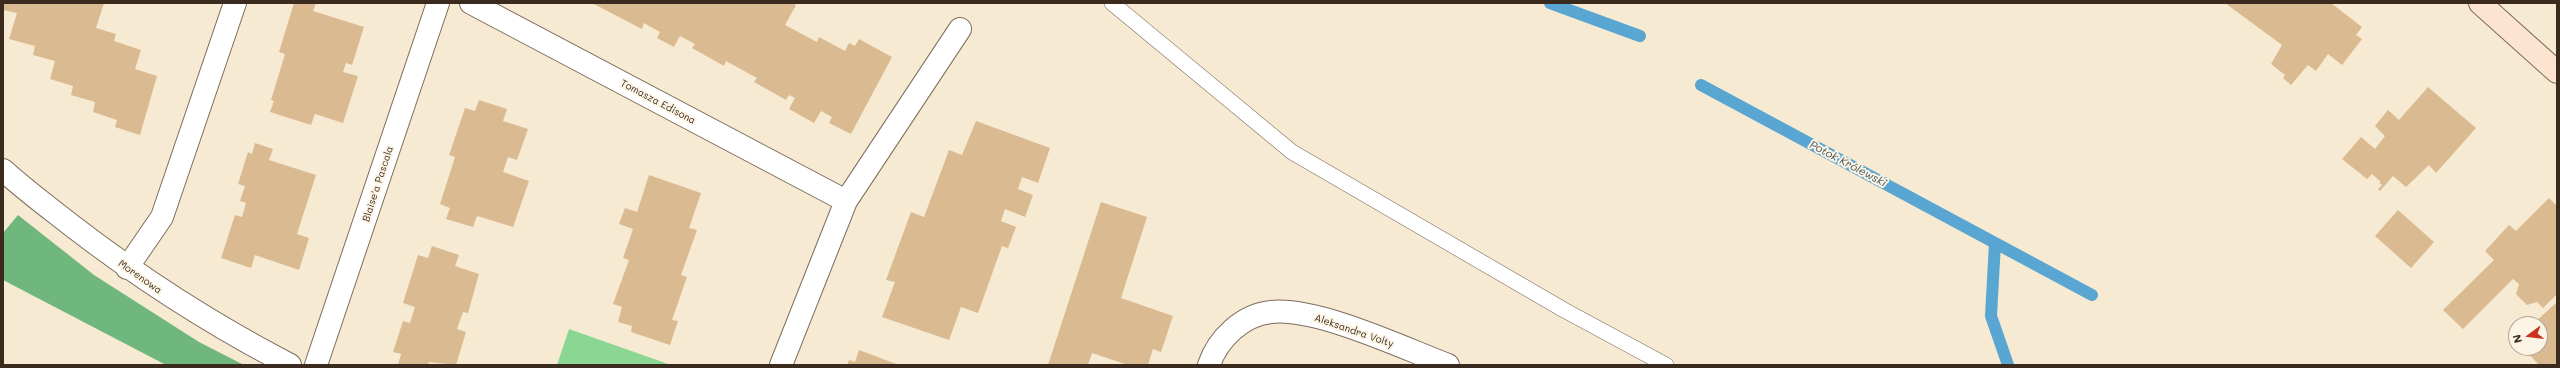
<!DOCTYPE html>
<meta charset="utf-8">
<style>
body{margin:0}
#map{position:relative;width:2560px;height:368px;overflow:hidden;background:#f7ead3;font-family:Mali,sans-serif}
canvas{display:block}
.frame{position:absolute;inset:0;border:4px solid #3b2a1e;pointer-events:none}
.north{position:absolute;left:2508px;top:316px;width:40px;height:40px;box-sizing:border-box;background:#fcf5e5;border:1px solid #afa495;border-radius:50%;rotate:255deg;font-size:11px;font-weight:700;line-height:16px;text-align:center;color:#3b2a1e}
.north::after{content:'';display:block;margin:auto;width:14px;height:18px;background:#c8321e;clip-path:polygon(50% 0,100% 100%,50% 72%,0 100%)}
</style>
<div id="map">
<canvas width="2560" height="368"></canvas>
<div class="frame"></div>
<div class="north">N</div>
</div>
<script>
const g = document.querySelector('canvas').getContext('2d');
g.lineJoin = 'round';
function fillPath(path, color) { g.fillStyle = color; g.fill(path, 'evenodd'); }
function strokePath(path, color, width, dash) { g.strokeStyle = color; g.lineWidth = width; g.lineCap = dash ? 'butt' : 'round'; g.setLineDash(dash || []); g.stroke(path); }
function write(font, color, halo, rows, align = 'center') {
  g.font = font + ' Mali,sans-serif'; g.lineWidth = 4; g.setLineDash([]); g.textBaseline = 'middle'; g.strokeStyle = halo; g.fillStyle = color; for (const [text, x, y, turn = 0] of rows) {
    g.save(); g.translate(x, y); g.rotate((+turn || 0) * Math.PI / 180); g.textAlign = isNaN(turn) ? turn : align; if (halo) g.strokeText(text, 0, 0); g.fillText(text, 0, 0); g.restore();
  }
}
fillPath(new Path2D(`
 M 569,329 L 671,365 L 557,365 Z`), '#8bd693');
fillPath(new Path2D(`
 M 18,215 L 94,275 L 199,342 L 244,365 L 166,365 L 3,280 L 3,233 Z`), '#70b77d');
strokePath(new Path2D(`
 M 1550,3 L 1640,36
 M 1701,85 L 2092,295
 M 1995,243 L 1991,316 L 2008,365`), '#58a6d1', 12);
fillPath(new Path2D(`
 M 3,3 L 104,3 L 96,28 L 116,34 L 114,41 L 141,50 L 135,69 L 157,76 L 140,135 L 115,127 L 117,120 L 93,112 L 95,102 L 71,95 L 73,86 L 50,79 L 55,61 L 33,55 L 35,46 L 9,39 L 17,13 L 3,10 Z
 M 294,3 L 316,3 L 313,11 L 364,27 L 352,65 L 346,63 L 343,72 L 358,76 L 343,123 L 315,114 L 311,125 L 270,112 L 274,101 L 271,100 L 285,54 L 279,52 Z
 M 592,3 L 793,3 L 796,5 L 785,25 L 817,42 L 819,37 L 845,51 L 849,43 L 855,46 L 859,39 L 892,57 L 851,134 L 829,123 L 832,117 L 821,111 L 814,123 L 789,109 L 795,98 L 789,95 L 786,100 L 754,82 L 757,78 L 726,61 L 724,66 L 692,48 L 695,44 L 680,36 L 674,47 L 657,38 L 660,32 L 644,23 L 642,29 Z
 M 2225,3 L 2331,3 L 2362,27 L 2356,35 L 2362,39 L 2342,65 L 2328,54 L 2316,71 L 2308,65 L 2291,85 L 2283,78 L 2285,75 L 2271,64 L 2282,45 Z
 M 2428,87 L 2476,128 L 2436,173 L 2429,165 L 2406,187 L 2393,176 L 2380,191 L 2378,189 L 2382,185 L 2379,183 L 2381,182 L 2372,174 L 2367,179 L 2342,159 L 2361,137 L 2375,149 L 2385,136 L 2375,126 L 2388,110 L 2399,120 Z
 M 479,100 L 507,109 L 503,121 L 528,129 L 517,160 L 508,157 L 503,172 L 529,181 L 513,227 L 477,216 L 473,227 L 446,219 L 450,208 L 440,204 L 455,157 L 449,155 L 465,108 L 475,111 Z
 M 976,121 L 1050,148 L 1038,183 L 1022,177 L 1018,189 L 1033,195 L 1025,217 L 1005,209 L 1001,221 L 1016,227 L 1008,248 L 1002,246 L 978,313 L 961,307 L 949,340 L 882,317 L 895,282 L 886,280 L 911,212 L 924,217 L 949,150 L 962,155 Z
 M 255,143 L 273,149 L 269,160 L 316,175 L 297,234 L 309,238 L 299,270 L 255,255 L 251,268 L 221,258 L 235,215 L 242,217 L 246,203 L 240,201 L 245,186 L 238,184 L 248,152 L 252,154 Z
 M 649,175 L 701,193 L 689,228 L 697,230 L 681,275 L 687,277 L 672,320 L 678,321 L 670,345 L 631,332 L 632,326 L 618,322 L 622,307 L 613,304 L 629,260 L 623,258 L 633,229 L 619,224 L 625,208 L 637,212 Z
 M 2549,198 L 2557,206 L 2557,294 L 2543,308 L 2537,302 L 2527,305 L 2516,294 L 2519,284 L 2513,279 L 2463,329 L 2443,310 L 2494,260 L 2485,251 L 2509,225 L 2516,231 Z
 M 1101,202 L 1147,217 L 1121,298 L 1173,316 L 1161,352 L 1153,349 L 1148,365 L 1128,365 L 1092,353 L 1088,365 L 1048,365 Z
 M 2398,210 L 2434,242 L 2411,268 L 2375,236 Z
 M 432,246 L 459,255 L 455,266 L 479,274 L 468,313 L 463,312 L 457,329 L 466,332 L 456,365 L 429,362 L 428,365 L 398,365 L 401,354 L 393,352 L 403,321 L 410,323 L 415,307 L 403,303 L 418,255 L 428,258 Z
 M 2557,302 L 2557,365 L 2539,365 L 2523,348 L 2540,348 L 2540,324 L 2533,324 Z
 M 859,350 L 899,365 L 847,365 L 849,360 L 855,362 Z`), '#daba91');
const service = new Path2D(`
 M 1112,3 L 1292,152 L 1564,310 L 1666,365`);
const minor = new Path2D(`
 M 471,3 L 846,201
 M 3,170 C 25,190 48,207 71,225 C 141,279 211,324 290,365
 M 127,268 L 162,217 L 235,3
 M 316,365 L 438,3
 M 781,365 L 846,201 L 960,29
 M 1209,365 C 1218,338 1243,315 1271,312 C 1317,307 1403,348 1448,365`);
const secondary = new Path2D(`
 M 2480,3 L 2557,72`);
strokePath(service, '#7d6d5d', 16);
strokePath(minor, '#7d6d5d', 24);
strokePath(secondary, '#7d6d5d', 24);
strokePath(service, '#fff', 15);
strokePath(minor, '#fff', 22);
strokePath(secondary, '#fde4d1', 22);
write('10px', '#3b2a1e', '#fcf5e5', [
 ["Tomasza Edisona",658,102,28],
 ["Blaise'a Pascala",378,184,-72],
 ["Morenowa",140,277,35],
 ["Aleksandra Volty",1354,331,19]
]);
write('italic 11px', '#45555d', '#fcf5e5', [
 ["Potok Królewski",1848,164,28]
]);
</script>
